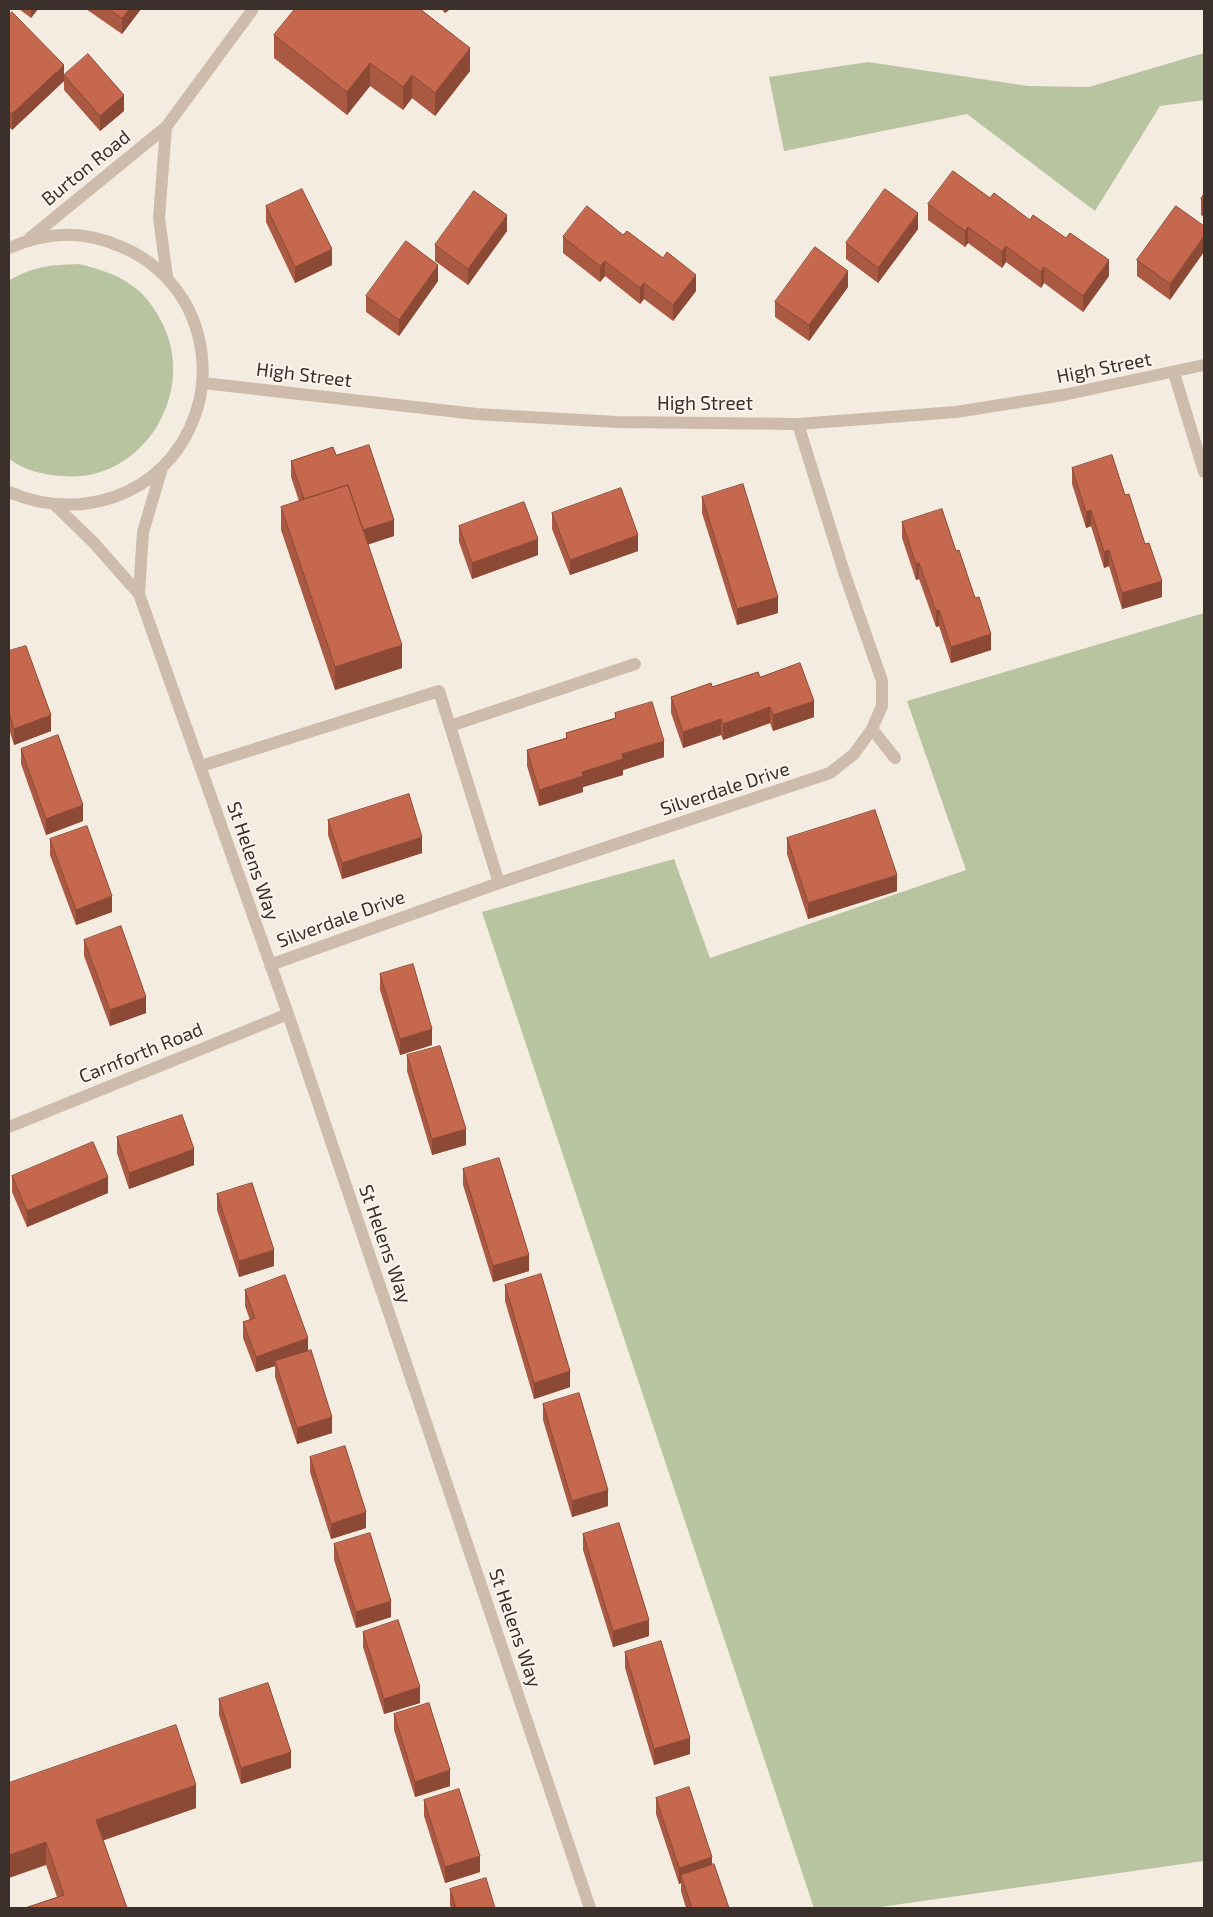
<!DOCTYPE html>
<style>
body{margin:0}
#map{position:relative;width:1213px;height:1917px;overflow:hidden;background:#f4ebe1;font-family:"Exo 2",sans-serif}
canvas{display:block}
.frame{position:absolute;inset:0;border:10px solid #3b302b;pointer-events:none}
</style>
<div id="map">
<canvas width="1213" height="1917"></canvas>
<div class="frame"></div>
</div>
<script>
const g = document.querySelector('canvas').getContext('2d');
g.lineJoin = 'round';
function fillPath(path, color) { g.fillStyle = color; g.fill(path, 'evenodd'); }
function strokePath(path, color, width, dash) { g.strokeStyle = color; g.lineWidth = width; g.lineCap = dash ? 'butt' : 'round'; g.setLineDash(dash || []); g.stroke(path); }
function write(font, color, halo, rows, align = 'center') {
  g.font = font + ' "Exo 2",sans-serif'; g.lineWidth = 4; g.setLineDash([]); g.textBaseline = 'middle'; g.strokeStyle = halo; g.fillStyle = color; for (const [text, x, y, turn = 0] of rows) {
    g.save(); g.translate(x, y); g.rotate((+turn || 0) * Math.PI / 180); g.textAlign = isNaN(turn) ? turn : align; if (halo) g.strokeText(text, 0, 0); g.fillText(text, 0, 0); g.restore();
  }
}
fillPath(new Path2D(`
 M 1204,53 L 1204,100 L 1160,106 L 1095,211 L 967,114 L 784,151 L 769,77 L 868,62 L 1028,86 L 1089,87 Z
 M 79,264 C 98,269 115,273 131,285 C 144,293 153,306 160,319 C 200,389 144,484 62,476 C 43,475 24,470 9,459 L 9,281 C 32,266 52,265 79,264 Z
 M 1204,613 L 1204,1861 L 873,1908 L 814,1908 L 482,912 L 674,859 L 710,958 L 966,870 L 907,701 Z`), '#b8c3a0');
strokePath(new Path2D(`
 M 166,127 L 159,218 L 167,277
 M 30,238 L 166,127 L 253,9
 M 9,248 C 48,231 83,230 122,247 C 151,259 175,282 189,310 C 202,337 206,369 200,398 C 180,487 90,527 9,492
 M 1174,373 L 1204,472
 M 203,383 L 476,414 L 617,422 L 798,424 L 956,412 L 1063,395 L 1204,365
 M 56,506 L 94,543 L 139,594 L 288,1014 L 590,1908
 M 139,594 L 143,532 L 162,468
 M 450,726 L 635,664
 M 872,729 L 895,758
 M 201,766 L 439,691 L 499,883
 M 270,965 L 499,883 L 830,773 L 854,754 L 872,729 L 882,706 L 882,681 L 844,572 L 798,424
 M 9,1127 L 288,1014`), '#cdbbac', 12);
fillPath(new Path2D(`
 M 19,9 L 38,9 L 31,18 Z
 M 86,9 L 141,9 L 122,34 Z
 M 441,9 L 450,9 L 445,13 Z
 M 9,15 L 64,81 L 12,130 L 9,127 Z
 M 274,35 L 470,71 L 435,116 L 412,98 L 403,110 L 370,86 L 347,115 L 274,58 Z
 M 64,75 L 124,111 L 100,131 L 64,90 Z
 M 1204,194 L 1204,217 L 1201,215 L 1201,199 Z
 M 990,198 L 1030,220 L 1109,276 L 1083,312 L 1044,283 L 1041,288 L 1006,262 L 1002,268 L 968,243 L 965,247 L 928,220 L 928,204 Z
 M 266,206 L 332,265 L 295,283 L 266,222 Z
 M 1176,206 L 1170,300 L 1137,276 L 1137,260 Z
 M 918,229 L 878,283 L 846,259 L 846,243 Z
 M 507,231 L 468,285 L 435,261 L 435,245 Z
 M 623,235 L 696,291 L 673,321 L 644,299 L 640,304 L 605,276 L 600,282 L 563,253 L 563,237 Z
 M 438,281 L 399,336 L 366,312 L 366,296 Z
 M 848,287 L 809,341 L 775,317 L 775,302 Z
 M 336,455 L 394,536 L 368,544 L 402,668 L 335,690 L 281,530 L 281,507 L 299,501 L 291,477 L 291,461 Z
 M 1072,468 L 1125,495 L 1162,597 L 1122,609 L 1109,566 L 1104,568 L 1091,526 L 1086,528 L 1072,484 Z
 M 702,497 L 778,613 L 737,625 L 702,513 Z
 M 552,513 L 638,551 L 570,575 L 552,529 Z
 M 902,522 L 956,551 L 975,598 L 991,650 L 951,663 L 939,626 L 936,627 L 919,579 L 916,580 L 902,538 Z
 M 459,526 L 538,555 L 472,579 L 459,542 Z
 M 9,651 L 51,731 L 14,745 L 9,729 Z
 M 760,677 L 814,717 L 773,731 L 770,723 L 723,740 L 721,735 L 683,748 L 671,713 L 671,697 Z
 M 615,713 L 664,757 L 623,770 L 623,775 L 583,787 L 583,792 L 539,806 L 527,766 L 527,750 L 566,738 L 566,733 L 615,718 Z
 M 21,749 L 83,821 L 46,835 L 21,764 Z
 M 328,820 L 422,853 L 342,879 L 328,835 Z
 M 787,838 L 897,891 L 808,919 L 787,854 Z
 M 50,839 L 112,912 L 76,925 L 50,855 Z
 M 84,940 L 146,1013 L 110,1026 L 84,956 Z
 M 380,974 L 432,1045 L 400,1055 L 380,990 Z
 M 407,1055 L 466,1145 L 432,1155 L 407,1071 Z
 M 117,1137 L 194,1165 L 129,1189 L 117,1153 Z
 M 463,1169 L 529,1271 L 493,1282 L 463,1185 Z
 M 12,1176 L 108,1193 L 27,1227 L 12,1192 Z
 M 217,1194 L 274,1266 L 239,1277 L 217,1210 Z
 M 505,1285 L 570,1387 L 534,1399 L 505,1301 Z
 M 245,1290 L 308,1351 L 332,1433 L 297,1444 L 275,1377 L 275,1366 L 256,1372 L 243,1338 L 243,1322 L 250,1320 L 245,1306 Z
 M 543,1404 L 608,1506 L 572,1517 L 543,1420 Z
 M 310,1457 L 366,1528 L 331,1539 L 310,1472 Z
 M 583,1534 L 649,1636 L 613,1647 L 583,1550 Z
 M 334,1544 L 391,1617 L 356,1628 L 334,1560 Z
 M 363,1632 L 420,1703 L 384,1714 L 363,1647 Z
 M 625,1652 L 690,1754 L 654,1765 L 625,1668 Z
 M 219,1699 L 291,1768 L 241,1784 L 219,1715 Z
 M 394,1714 L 450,1786 L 415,1797 L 394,1730 Z
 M 9,1783 L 196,1808 L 103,1840 L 127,1908 L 57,1897 L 46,1865 Z
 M 656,1798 L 712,1865 L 729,1908 L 686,1908 L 681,1891 L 681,1883 L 679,1884 L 656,1814 Z
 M 424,1800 L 480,1872 L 445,1883 L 424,1816 Z
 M 450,1889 L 495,1908 L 451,1908 L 450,1905 Z`), '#aa5942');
fillPath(new Path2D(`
 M 31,9 L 38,9 L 31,18 Z
 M 130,9 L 141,9 L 122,34 L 122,18 Z
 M 445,9 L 450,9 L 445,13 Z
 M 470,48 L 470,71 L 435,116 L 435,93 Z
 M 370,63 L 370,86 L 347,115 L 347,92 Z
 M 64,65 L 64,81 L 12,130 L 12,114 Z
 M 412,75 L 412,98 L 403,110 L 403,87 Z
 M 124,95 L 124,111 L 100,131 L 100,116 Z
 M 918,213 L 918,229 L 878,283 L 878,268 Z
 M 507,215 L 507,231 L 468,285 L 468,269 Z
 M 968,227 L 968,243 L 965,247 L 965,231 Z
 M 1204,236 L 1204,252 L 1170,300 L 1170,284 Z
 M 1006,246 L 1006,262 L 1002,268 L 1002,252 Z
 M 332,249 L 332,265 L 295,283 L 295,267 Z
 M 1109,260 L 1109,276 L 1083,312 L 1083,296 Z
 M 605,261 L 605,276 L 600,282 L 600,266 Z
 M 438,265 L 438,281 L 399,336 L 399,320 Z
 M 1044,267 L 1044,283 L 1041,288 L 1041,272 Z
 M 848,271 L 848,287 L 809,341 L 809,325 Z
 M 696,275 L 696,291 L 673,321 L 673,305 Z
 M 644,283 L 644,299 L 640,304 L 640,288 Z
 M 1091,510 L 1091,526 L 1086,528 L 1086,512 Z
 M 394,520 L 394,536 L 361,547 L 361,531 Z
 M 638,535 L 638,551 L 570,575 L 570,560 Z
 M 538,539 L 538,555 L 472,579 L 472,563 Z
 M 1109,550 L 1109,566 L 1104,568 L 1104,552 Z
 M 919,563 L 919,579 L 916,580 L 916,564 Z
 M 1162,581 L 1162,597 L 1122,609 L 1122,593 Z
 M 778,597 L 778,613 L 737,625 L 737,609 Z
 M 939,610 L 939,626 L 936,627 L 936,611 Z
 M 991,634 L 991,650 L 951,663 L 951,647 Z
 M 402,645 L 402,668 L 335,690 L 335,667 Z
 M 814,701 L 814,717 L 773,731 L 773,715 Z
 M 770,707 L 770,723 L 723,740 L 723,724 Z
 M 51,715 L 51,731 L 14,745 L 14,729 Z
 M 721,719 L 721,735 L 683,748 L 683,732 Z
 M 664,741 L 664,757 L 623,770 L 623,775 L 583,787 L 583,792 L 539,806 L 539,790 L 622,754 Z
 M 83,805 L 83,821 L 46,835 L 46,819 Z
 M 422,837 L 422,853 L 342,879 L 342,863 Z
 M 897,875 L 897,891 L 808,919 L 808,903 Z
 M 112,896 L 112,912 L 76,925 L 76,910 Z
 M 146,997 L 146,1013 L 110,1026 L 110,1010 Z
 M 432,1029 L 432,1045 L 400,1055 L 400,1039 Z
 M 466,1129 L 466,1145 L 432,1155 L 432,1139 Z
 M 194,1149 L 194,1165 L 129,1189 L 129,1173 Z
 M 108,1177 L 108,1193 L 27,1227 L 27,1211 Z
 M 274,1250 L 274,1266 L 239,1277 L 239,1261 Z
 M 529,1255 L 529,1271 L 493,1282 L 493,1266 Z
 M 308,1338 L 308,1354 L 275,1361 L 275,1366 L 256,1372 L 256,1357 Z
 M 570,1371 L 570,1387 L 534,1399 L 534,1383 Z
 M 332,1417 L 332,1433 L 297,1444 L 297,1428 Z
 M 608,1490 L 608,1506 L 572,1517 L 572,1501 Z
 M 366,1512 L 366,1528 L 331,1539 L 331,1524 Z
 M 391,1601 L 391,1617 L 356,1628 L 356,1612 Z
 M 649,1620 L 649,1636 L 613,1647 L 613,1631 Z
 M 420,1687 L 420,1703 L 384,1714 L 384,1699 Z
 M 690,1738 L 690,1754 L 654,1765 L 654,1749 Z
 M 291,1752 L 291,1768 L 241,1784 L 241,1768 Z
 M 450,1770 L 450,1786 L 415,1797 L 415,1782 Z
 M 196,1785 L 196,1808 L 96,1843 L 96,1820 Z
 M 46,1842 L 46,1865 L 9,1878 L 9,1855 Z
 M 480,1856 L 480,1872 L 445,1883 L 445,1867 Z
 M 712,1857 L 712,1873 L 681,1875 L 681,1883 L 679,1884 L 679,1868 Z`), '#8b4936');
const building = new Path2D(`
 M 109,9 L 130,9 L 122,18 Z
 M 295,9 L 420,9 L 470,48 L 435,93 L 412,75 L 403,87 L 370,63 L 347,92 L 274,35 Z
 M 12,12 L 64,65 L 12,114 L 9,111 L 9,15 Z
 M 88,54 L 124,95 L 100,116 L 64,75 Z
 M 953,171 L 990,198 L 994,193 L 1030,220 L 1033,215 L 1066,238 L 1070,233 L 1109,260 L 1083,296 L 1044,267 L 1041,272 L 1006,246 L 1002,252 L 968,227 L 965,231 L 928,204 Z
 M 302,189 L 332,249 L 295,267 L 266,206 Z
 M 885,189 L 918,213 L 878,268 L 846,243 Z
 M 474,191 L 507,215 L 468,269 L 435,245 Z
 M 1204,194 L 1204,202 L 1201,199 Z
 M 587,206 L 623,235 L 627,231 L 663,258 L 667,252 L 696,275 L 673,305 L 644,283 L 640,288 L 605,261 L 600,266 L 563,237 Z
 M 1176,206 L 1204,226 L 1204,236 L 1170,284 L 1137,260 Z
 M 406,241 L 438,265 L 399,320 L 366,296 Z
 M 815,247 L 848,271 L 809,325 L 775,302 Z
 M 369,445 L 394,520 L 363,530 L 348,485 L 304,499 L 291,461 L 333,447 L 336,455 Z
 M 1112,455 L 1125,495 L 1129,494 L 1145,544 L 1149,543 L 1162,581 L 1122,593 L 1109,550 L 1104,552 L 1091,510 L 1086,512 L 1072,468 Z
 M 743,484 L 778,597 L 737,609 L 702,497 Z
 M 348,485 L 402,645 L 335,667 L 281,507 Z
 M 621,488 L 638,535 L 570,560 L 552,513 Z
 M 524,502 L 538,539 L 472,563 L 459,526 Z
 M 942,509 L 956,551 L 959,550 L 975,598 L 979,597 L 991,634 L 951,647 L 939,610 L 936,611 L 919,563 L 916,564 L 902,522 Z
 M 26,646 L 51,715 L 14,729 L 9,713 L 9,651 Z
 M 800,663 L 814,701 L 773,715 L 770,707 L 723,724 L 721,719 L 683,732 L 671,697 L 711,683 L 712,687 L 758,672 L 760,677 Z
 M 652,702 L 664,741 L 622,754 L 623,759 L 582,772 L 583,776 L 539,790 L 527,750 L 567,738 L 566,733 L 616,718 L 615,713 Z
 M 58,735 L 83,805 L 46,819 L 21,749 Z
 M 409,794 L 422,837 L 342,863 L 328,820 Z
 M 875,810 L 897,875 L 808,903 L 787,838 Z
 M 87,826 L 112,896 L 76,910 L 50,839 Z
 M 121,926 L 146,997 L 110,1010 L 84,940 Z
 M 413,964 L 432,1029 L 400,1039 L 380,974 Z
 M 440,1046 L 466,1129 L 432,1139 L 407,1055 Z
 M 182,1115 L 194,1149 L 129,1173 L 117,1137 Z
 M 93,1142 L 108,1177 L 27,1211 L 12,1176 Z
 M 499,1158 L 529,1255 L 493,1266 L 463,1169 Z
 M 252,1183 L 274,1250 L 239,1261 L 217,1194 Z
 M 541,1274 L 570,1371 L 534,1383 L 505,1285 Z
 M 285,1275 L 308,1338 L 256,1357 L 243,1322 L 255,1318 L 245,1290 Z
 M 311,1350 L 332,1417 L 297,1428 L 275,1361 Z
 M 579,1393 L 608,1490 L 572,1501 L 543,1404 Z
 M 345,1446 L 366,1512 L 331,1524 L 310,1457 Z
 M 619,1523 L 649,1620 L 613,1631 L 583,1534 Z
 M 370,1533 L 391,1601 L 356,1612 L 334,1544 Z
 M 398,1620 L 420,1687 L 384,1699 L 363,1632 Z
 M 661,1641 L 690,1738 L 654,1749 L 625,1652 Z
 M 268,1683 L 291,1752 L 241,1768 L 219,1699 Z
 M 429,1703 L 450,1770 L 415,1782 L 394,1714 Z
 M 176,1725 L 196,1785 L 96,1820 L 127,1908 L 25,1908 L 64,1895 L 46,1842 L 9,1855 L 9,1783 Z
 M 689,1787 L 712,1857 L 679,1868 L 656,1798 Z
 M 459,1789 L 480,1856 L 445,1867 L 424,1800 Z
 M 714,1864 L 729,1908 L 692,1908 L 681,1875 Z
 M 486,1878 L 495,1908 L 456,1908 L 450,1889 Z`);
fillPath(building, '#c6684d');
strokePath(building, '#8b4936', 1);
write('19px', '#3b302b', '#fbf5ee', [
 ["Burton Road",86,168,-39],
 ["High Street",1104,368,-11],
 ["High Street",304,375,7],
 ["High Street",705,404],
 ["Silverdale Drive",725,789,-18],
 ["St Helens Way",253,861,71],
 ["Silverdale Drive",341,919,-20],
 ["Carnforth Road",141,1053,-22],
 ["St Helens Way",385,1244,71],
 ["St Helens Way",515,1628,71]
]);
</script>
